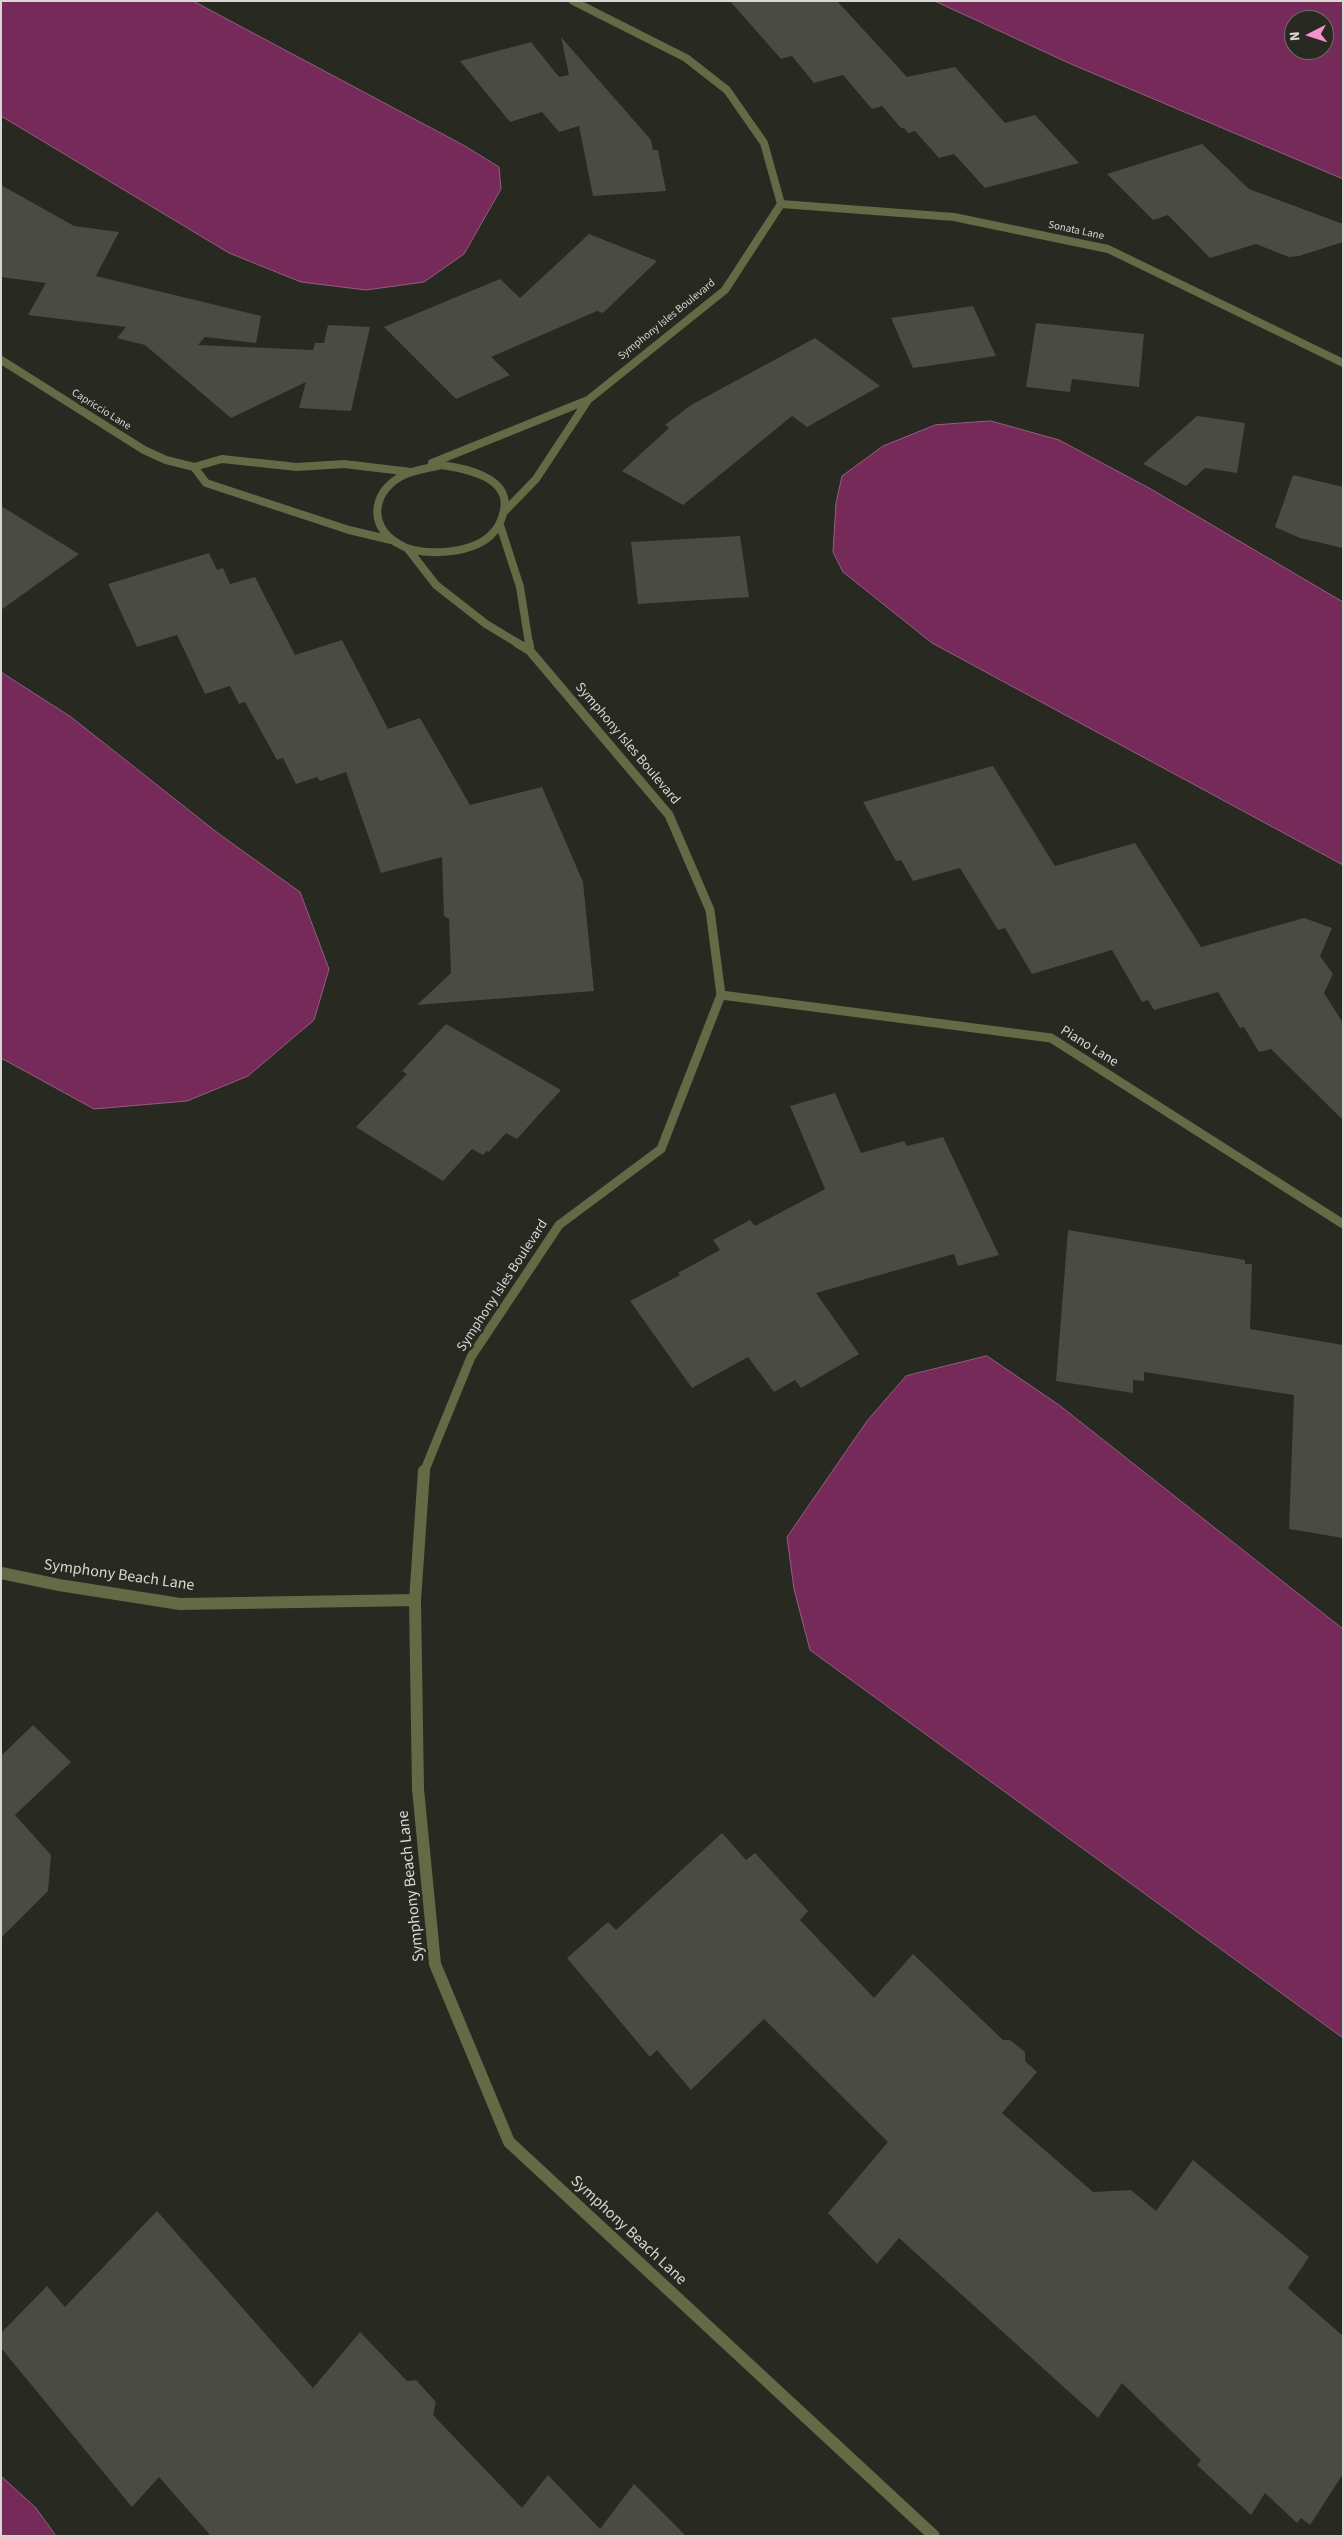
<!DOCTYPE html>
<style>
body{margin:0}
#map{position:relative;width:1344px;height:2537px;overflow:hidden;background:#282921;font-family:"Source Sans 3",sans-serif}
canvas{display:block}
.frame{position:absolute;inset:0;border:2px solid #d7d8d2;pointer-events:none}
.north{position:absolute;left:1284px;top:10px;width:50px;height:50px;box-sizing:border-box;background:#282921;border:1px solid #6e6f68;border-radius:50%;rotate:265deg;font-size:14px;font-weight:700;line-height:20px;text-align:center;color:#d7d8d2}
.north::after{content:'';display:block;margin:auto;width:18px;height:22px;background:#f890cc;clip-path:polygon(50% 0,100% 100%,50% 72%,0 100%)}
</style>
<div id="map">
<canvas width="1344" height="2537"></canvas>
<div class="frame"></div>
<div class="north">N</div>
</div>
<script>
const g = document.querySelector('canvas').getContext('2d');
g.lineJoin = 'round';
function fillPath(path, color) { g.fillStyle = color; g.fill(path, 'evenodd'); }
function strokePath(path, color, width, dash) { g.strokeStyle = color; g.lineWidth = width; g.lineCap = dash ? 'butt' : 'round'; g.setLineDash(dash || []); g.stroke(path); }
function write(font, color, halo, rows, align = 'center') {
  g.font = font + ' "Source Sans 3",sans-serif'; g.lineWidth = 5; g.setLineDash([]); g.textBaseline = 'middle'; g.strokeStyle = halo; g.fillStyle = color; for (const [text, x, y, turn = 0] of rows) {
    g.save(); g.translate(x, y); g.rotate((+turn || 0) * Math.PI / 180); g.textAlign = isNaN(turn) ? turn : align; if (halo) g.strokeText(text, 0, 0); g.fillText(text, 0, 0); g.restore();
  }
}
const water = new Path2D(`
 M 1,1 L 193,1 L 465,146 L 499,167 L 501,189 L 464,254 L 424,282 L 366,290 L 301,282 L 229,253 L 1,116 Z
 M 935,1 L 1343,1 L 1343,179 L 1071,64 ZM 1294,20 L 1324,20 L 1324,50 L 1294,50 Z
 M 991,421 L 1059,440 L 1149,488 L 1343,602 L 1343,865 L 932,643 L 843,572 L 833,552 L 836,503 L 842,476 L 883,446 L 935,425 Z
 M 1,672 L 71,717 L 219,834 L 300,892 L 329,969 L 314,1020 L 248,1076 L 187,1101 L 94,1109 L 1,1058 Z
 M 987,1356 L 1059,1405 L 1343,1629 L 1343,2038 L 810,1650 L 794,1589 L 787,1537 L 867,1421 L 906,1376 Z
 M 1,2476 L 36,2508 L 56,2536 L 1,2536 Z`);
fillPath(water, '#762a5a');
strokePath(water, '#935e7e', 1);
fillPath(new Path2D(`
 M 730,1 L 837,1 L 907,77 L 955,67 L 1005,123 L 1035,115 L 1079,163 L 985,188 L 954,154 L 939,158 L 915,131 L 908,133 L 904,128 L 901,128 L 882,106 L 872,109 L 843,75 L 814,83 L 792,56 L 781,59 Z
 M 561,37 L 651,140 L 653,150 L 658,150 L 666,191 L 593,196 L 579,126 L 559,132 L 542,112 L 510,122 L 460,61 L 531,42 L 559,77 L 569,75 Z
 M 1202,144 L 1249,189 L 1343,224 L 1343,242 L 1299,256 L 1289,257 L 1256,244 L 1210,258 L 1168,215 L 1153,220 L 1107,174 Z
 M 1,185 L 74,226 L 119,232 L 96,276 L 261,316 L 256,343 L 205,337 L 198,345 L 313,350 L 315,343 L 324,343 L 328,325 L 370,327 L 351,411 L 299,408 L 306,382 L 231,418 L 145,345 L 117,338 L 126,327 L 28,315 L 46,283 L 1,277 Z
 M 589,234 L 657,261 L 603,313 L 597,311 L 491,357 L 510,375 L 456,399 L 384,327 L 500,279 L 520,298 Z
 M 973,306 L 996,356 L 913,368 L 891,318 Z
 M 1036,323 L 1144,334 L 1139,387 L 1072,379 L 1070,392 L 1026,387 Z
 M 815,338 L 880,386 L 807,427 L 792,416 L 683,505 L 622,471 L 669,428 L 665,425 L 691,405 Z
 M 1197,416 L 1245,423 L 1237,473 L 1205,468 L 1186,486 L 1143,464 Z
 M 1293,475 L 1343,487 L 1343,548 L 1300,538 L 1275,527 Z
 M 1,506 L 79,554 L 1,610 Z
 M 740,536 L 749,597 L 638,604 L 631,542 Z
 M 209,553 L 217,570 L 223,568 L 230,584 L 255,577 L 295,655 L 342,640 L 388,729 L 420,718 L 470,805 L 542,787 L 583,882 L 594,991 L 417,1005 L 451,973 L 449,919 L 444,916 L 442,857 L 381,873 L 346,772 L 320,781 L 317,777 L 296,784 L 283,758 L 277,760 L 245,702 L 239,704 L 230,686 L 205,694 L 177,635 L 137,647 L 108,584 Z
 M 993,766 L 1055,866 L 1135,843 L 1201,947 L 1304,918 L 1332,928 L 1320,956 L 1333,974 L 1324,993 L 1343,1023 L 1343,1120 L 1271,1049 L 1259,1052 L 1244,1027 L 1240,1028 L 1218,992 L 1154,1010 L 1148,1000 L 1142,1002 L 1112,950 L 1032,974 L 1005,928 L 998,930 L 960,868 L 913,881 L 901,860 L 896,861 L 863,802 Z
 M 446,1024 L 561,1090 L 517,1139 L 506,1133 L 489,1152 L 487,1151 L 483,1155 L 472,1149 L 443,1181 L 356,1127 L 407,1074 L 402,1071 Z
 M 835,1093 L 861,1153 L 904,1141 L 907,1146 L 943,1137 L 999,1255 L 958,1266 L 954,1254 L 816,1293 L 859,1354 L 801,1388 L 795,1380 L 774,1392 L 748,1357 L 692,1388 L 630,1301 L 680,1275 L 678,1273 L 720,1250 L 713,1240 L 750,1220 L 755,1226 L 825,1189 L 790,1106 Z
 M 1068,1230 L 1245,1260 L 1245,1264 L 1252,1264 L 1250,1329 L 1343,1345 L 1343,1538 L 1289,1529 L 1294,1395 L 1144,1372 L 1144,1381 L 1133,1380 L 1133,1393 L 1056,1381 Z
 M 33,1725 L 71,1762 L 15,1815 L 51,1855 L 48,1891 L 1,1938 L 1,1756 Z
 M 722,1833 L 746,1860 L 755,1853 L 808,1911 L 800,1920 L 874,1998 L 913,1954 L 1003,2040 L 1010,2040 L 1025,2052 L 1025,2061 L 1037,2072 L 1002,2113 L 1093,2192 L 1131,2190 L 1156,2211 L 1193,2160 L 1309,2257 L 1288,2288 L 1343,2336 L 1343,2474 L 1310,2525 L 1301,2518 L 1297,2523 L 1265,2493 L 1251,2515 L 1197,2465 L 1201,2460 L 1122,2383 L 1098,2418 L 899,2238 L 877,2264 L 828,2213 L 888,2142 L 764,2019 L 691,2090 L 657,2050 L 650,2057 L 567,1958 L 608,1922 L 616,1930 Z
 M 157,2211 L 313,2388 L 360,2332 L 407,2381 L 416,2380 L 436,2402 L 433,2415 L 522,2508 L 548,2475 L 600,2529 L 634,2484 L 686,2536 L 211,2536 L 159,2477 L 132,2507 L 1,2348 L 1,2333 L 47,2286 L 65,2307 Z`), '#4a4b43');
strokePath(new Path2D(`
 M 573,1 L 686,58 L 727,90 L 764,143 L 781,204 L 725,290 L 588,400
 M 781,204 L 954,217 L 1108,249 L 1343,363
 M 1,360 L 144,450 L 166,460 L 194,467
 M 432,463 L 588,400 L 536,479 L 505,511
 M 441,465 C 464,468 511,477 504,510 C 502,520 498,529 490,536 C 470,554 420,558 397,543 C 366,524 374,489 404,475 C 415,470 429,468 441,465 Z
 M 500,525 L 520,587 L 529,644
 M 391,540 L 349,530 L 206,483 L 194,467 L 222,459 L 297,467 L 344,464 L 411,472
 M 408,549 L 436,585 L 486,624 L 519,644`), '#656945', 8);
strokePath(new Path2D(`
 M 517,643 L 530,651 L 529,643
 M 721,995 L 1051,1038 L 1343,1224
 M 424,1472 L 471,1357 L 559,1225 L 661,1149 L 721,995 L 710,910 L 669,815 L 530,651`), '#656945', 9);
strokePath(new Path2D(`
 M 424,1471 L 415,1600 L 418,1789 L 435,1964 L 509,2142 L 934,2536
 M 1,1573 L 59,1585 L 180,1604 L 415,1600`), '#656945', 12);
write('11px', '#d7d8d2', '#282921', [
 ["Sonata Lane",1076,231,12],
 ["Symphony Isles Boulevard",667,320,-39],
 ["Capriccio Lane",101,410,32]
]);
write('14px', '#d7d8d2', '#282921', [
 ["Symphony Isles Boulevard",627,744,50],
 ["Piano Lane",1089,1047,32],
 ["Symphony Isles Boulevard",503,1286,-57]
]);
write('16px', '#d7d8d2', '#282921', [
 ["Symphony Beach Lane",119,1576,8],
 ["Symphony Beach Lane",412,1886,-96],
 ["Symphony Beach Lane",628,2231,43]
]);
</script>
